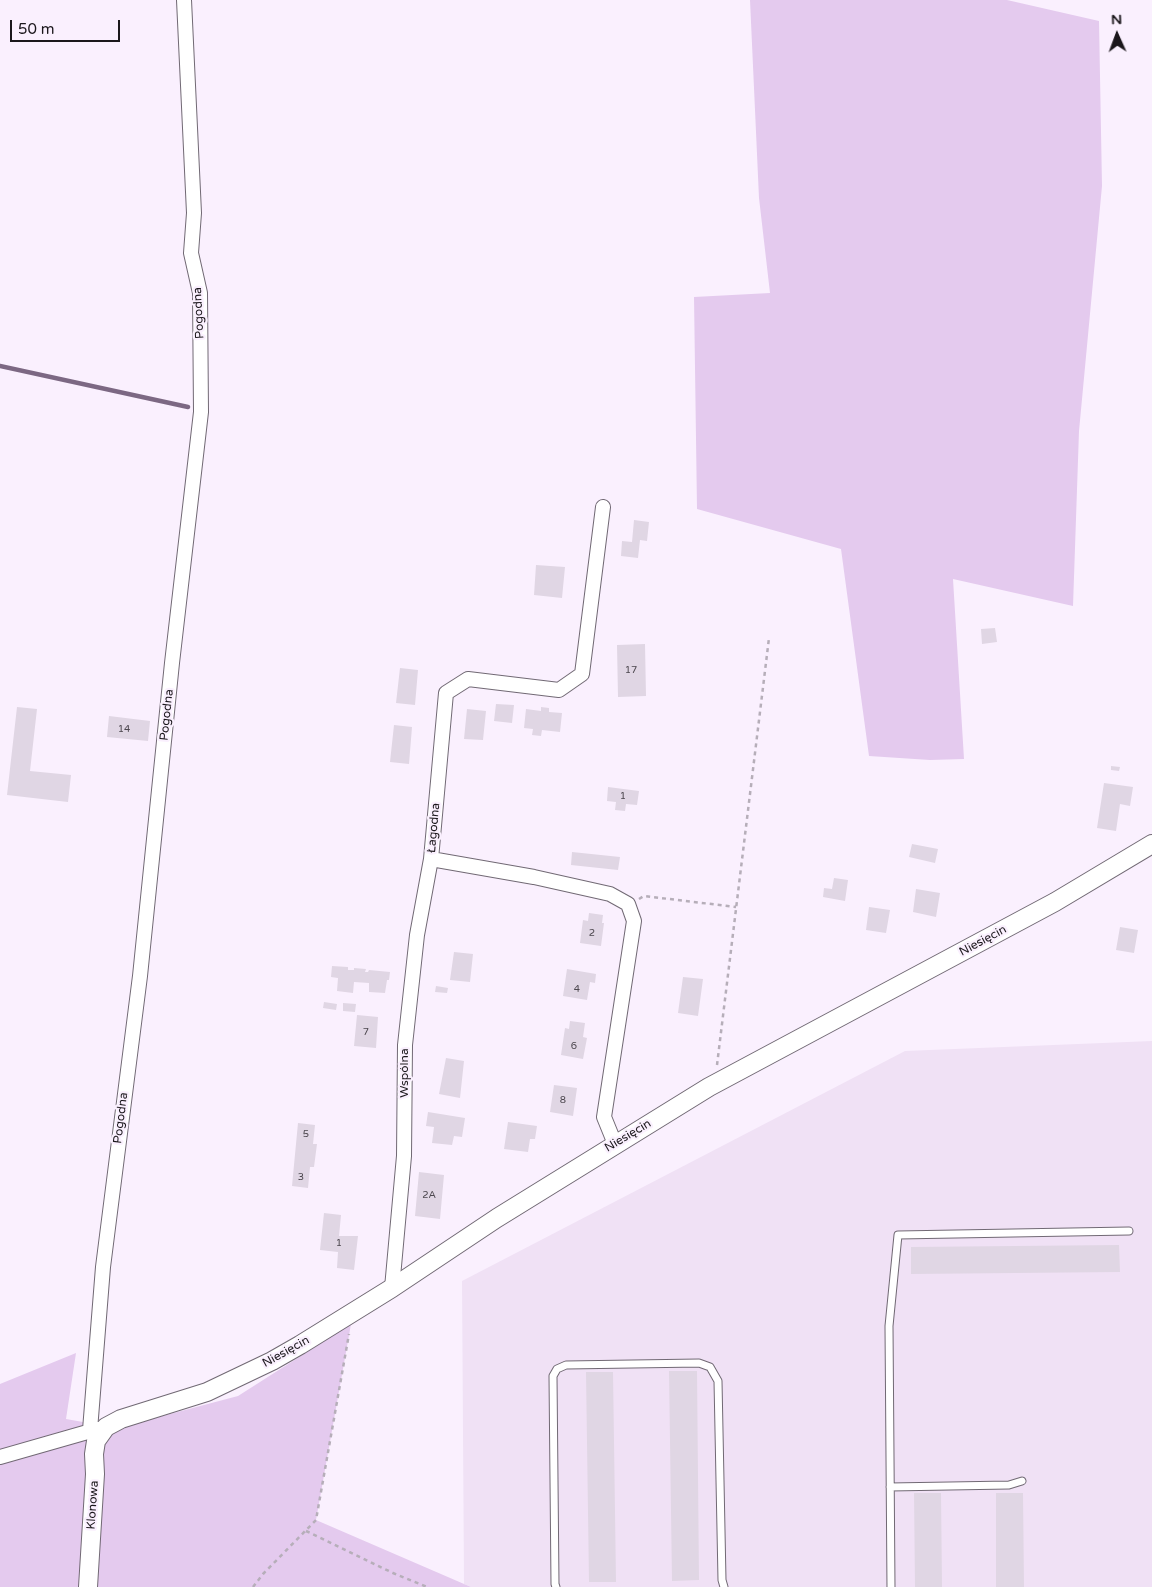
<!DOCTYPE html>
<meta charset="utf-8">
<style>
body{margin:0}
#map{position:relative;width:1152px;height:1587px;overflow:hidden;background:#faf0fe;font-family:"Varela Round",sans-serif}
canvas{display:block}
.north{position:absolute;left:1092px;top:10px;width:50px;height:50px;-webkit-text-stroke:4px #faf0fe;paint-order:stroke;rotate:358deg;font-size:14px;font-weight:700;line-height:20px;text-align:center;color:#1b171c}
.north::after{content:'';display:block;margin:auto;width:18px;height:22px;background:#1b171c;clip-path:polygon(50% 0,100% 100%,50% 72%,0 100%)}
.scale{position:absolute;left:10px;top:20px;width:110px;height:22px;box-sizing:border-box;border:2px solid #1b171c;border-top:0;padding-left:6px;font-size:15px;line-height:18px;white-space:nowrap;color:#1b171c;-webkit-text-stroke:4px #faf0fe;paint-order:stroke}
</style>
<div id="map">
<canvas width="1152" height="1587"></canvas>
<div class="north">N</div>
<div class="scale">50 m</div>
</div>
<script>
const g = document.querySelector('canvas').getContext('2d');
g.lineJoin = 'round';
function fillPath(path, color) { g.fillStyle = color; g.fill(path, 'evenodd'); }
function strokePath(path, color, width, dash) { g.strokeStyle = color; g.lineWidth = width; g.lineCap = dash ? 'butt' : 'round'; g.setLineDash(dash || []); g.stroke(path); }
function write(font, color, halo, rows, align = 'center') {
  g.font = font + ' "Varela Round",sans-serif'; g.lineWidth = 4.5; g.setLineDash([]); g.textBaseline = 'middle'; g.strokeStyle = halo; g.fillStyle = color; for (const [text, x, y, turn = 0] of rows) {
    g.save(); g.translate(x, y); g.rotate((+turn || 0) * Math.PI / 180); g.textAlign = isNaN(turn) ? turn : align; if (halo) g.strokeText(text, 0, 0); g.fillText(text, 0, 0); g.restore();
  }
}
fillPath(new Path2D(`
 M 1152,1041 L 1152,1587 L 471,1587 L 464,1584 L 462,1281 L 905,1051 Z`), '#f0e1f5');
fillPath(new Path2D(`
 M 750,0 L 1007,0 L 1099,21 L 1102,186 L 1079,431 L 1073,606 L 953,579 L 964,759 L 930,760 L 869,756 L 841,549 L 697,509 L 694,297 L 770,293 L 759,198 Z
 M 351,1324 L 316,1520 L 471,1587 L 0,1587 L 0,1384 L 76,1353 L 66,1419 L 117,1428 L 238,1396 Z`), '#e4caee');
strokePath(new Path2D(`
 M 0,366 L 188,407`), '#7c6883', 4.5);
fillPath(new Path2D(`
 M 634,520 L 649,522 L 647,541 L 640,540 L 638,558 L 621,556 L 622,541 L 632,542 Z
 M 536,565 L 565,567 L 562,598 L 534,595 Z
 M 995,628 L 997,642 L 982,644 L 981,629 Z
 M 645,644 L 646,696 L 618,697 L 617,645 Z
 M 400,668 L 418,670 L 415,705 L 396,703 Z
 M 496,704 L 514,705 L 512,723 L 494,721 Z
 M 17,707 L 37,709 L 30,771 L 71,775 L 68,802 L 7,795 Z
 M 541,707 L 549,708 L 549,712 L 562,713 L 560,732 L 542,730 L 541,736 L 532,735 L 533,729 L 524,728 L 526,709 L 541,711 Z
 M 467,709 L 486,711 L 483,740 L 464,739 Z
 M 109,716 L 150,721 L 148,741 L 107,737 Z
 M 394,725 L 412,727 L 409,764 L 390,762 Z
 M 1111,766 L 1120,767 L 1119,771 L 1111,770 Z
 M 1104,783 L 1133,787 L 1130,806 L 1120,804 L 1116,831 L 1097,828 Z
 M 608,787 L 639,791 L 637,805 L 626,804 L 625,811 L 615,810 L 616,802 L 607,801 Z
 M 912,844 L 938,849 L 935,863 L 909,857 Z
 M 572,852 L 620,857 L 618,870 L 571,865 Z
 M 834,878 L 848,880 L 845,901 L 823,897 L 824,888 L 832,889 Z
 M 916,889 L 940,893 L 936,917 L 913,912 Z
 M 869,907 L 890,910 L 886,933 L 866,930 Z
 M 589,913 L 603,915 L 602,923 L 604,923 L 601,946 L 580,943 L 583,920 L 588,921 Z
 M 1120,927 L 1138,930 L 1134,953 L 1116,950 Z
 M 454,952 L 473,954 L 470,982 L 450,980 Z
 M 332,966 L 348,967 L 348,970 L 354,970 L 354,968 L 366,969 L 365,972 L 368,972 L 369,970 L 390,972 L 389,980 L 387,980 L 385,993 L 369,992 L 369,983 L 354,982 L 353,993 L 337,991 L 338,978 L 331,977 Z
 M 567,969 L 596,974 L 595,983 L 590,982 L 587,1000 L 563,996 Z
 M 683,977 L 703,979 L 698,1016 L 678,1013 Z
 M 436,986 L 448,988 L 447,993 L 435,992 Z
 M 324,1002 L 337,1004 L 336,1010 L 323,1008 Z
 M 343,1003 L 356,1004 L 355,1012 L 343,1011 Z
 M 357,1015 L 378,1017 L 376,1048 L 354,1046 Z
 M 570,1021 L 585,1023 L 583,1037 L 587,1038 L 583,1059 L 561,1055 L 565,1028 L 569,1029 Z
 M 446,1058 L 464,1061 L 460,1098 L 439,1094 Z
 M 554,1085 L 577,1088 L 573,1116 L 550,1112 Z
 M 428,1112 L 465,1118 L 462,1137 L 454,1136 L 452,1145 L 432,1143 L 434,1127 L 426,1126 Z
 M 508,1122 L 537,1126 L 535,1139 L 530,1139 L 528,1152 L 504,1149 Z
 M 298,1123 L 315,1125 L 313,1144 L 317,1144 L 314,1167 L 310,1167 L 308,1188 L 292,1186 Z
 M 419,1172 L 444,1175 L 440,1219 L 415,1216 Z
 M 324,1213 L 341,1215 L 339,1236 L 358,1236 L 354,1270 L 337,1268 L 338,1252 L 320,1250 Z
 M 1119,1245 L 1120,1272 L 911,1274 L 911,1247 Z
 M 669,1371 L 697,1371 L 699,1580 L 672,1581 Z
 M 586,1372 L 613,1372 L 616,1582 L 589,1582 Z
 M 914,1493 L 941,1493 L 942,1587 L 915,1587 Z
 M 996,1493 L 1023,1493 L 1024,1587 L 996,1587 Z`), '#e0d6e4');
const service = new Path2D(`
 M 890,1487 L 1009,1485 L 1022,1481
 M 556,1587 L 555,1584 L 553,1376 L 557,1369 L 566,1365 L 699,1363 L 710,1367 L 718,1381 L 722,1580 L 724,1587
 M 891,1587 L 889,1326 L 898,1235 L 1129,1231`);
const minor = new Path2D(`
 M 431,859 L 534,877 L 610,894 L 628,904 L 634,921 L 604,1117 L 615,1144
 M 392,1288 L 404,1156 L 405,1045 L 417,935 L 431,859 L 446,693 L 468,679 L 559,690 L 582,674 L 603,507
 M 90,1430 L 103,1267 L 140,976 L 172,663 L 201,412 L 200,293 L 191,253 L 194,213 L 184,0
 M 0,1457 L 98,1429`);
const tertiary = new Path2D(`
 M 88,1587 L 95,1474 L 94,1454 L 96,1441 L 106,1427 L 121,1419 L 207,1392 L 272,1361 L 300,1345 L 392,1288 L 497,1218 L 709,1087 L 1055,902 L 1152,844`);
strokePath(service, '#716974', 9);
strokePath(minor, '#716974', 16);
strokePath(tertiary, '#716974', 20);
strokePath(new Path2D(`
 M 639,899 L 644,896 L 736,907
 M 717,1065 L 769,638
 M 306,1531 L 393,1573 L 427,1587
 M 253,1587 L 263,1574 L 316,1520 L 349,1334`), '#b6aeb9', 2.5, [4, 4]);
strokePath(service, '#fff', 7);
strokePath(minor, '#fff', 14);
strokePath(tertiary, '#fff', 18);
write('10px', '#4c474e', null, [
 ["17",631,670],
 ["14",124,729],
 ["1",623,796],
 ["2",592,933],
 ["4",577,989],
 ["7",366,1032],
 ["6",574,1046],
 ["8",563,1100],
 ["5",306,1134],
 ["3",301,1177],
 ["2A",429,1195],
 ["1",339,1243]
]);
write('12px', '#1b171c', '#faf0fe', [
 ["Pogodna",199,313,-93],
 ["Pogodna",167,715,-84],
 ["Łagodna",434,828,-85],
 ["Niesięcin",983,941,-28],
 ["Wspólna",405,1073,-90],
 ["Pogodna",121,1118,-83],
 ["Niesięcin",628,1136,-31],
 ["Niesięcin",286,1352,-29],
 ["Klonowa",93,1505,-86]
]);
</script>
